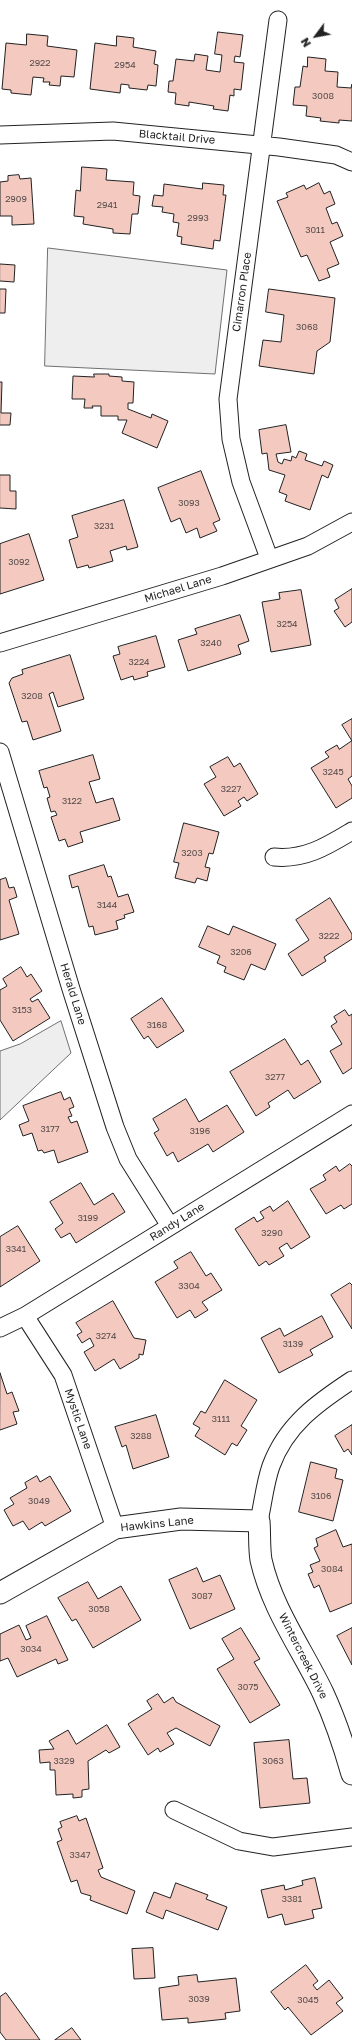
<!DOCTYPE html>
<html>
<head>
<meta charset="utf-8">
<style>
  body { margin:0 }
  #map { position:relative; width:352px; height:2040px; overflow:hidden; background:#fff; font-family:"Golos Text",sans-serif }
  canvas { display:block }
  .north { position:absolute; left:296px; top:16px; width:40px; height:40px; -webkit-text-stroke:3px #fff; paint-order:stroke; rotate:238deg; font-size:11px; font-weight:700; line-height:16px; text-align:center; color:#222 }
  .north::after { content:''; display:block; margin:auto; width:14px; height:18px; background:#222; clip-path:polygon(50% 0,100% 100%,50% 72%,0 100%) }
</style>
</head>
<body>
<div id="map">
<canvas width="352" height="2040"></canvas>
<div class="north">N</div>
</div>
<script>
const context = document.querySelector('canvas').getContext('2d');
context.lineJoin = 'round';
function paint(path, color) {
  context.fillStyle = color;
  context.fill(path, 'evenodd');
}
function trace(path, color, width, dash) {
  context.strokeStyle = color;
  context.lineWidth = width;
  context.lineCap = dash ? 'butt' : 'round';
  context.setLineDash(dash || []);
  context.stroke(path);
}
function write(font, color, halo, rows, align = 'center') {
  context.font = font + ' "Golos Text",sans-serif';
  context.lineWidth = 3;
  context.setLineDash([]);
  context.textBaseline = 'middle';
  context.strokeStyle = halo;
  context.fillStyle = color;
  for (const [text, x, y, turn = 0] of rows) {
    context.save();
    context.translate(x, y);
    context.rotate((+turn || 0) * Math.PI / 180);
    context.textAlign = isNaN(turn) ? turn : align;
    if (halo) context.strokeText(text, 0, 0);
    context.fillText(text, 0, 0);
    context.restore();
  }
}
const green = new Path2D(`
  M48 248 227 270 215 374 45 366Z
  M61 1021 71 1053 0 1120V1051L20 1044Z`);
const building = new Path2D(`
  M218 32 243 35 240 57 235 56 234 62 244 63 241 90 234 89V96L230 95 228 111 213 109 214 106 189 102V106L175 104 176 93 168 92 169 81H173L176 59 194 61 195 54 208 56 206 70 220 72 222 55 215 54Z
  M27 34 48 36 47 46 77 50 74 77 61 76 60 86 49 85 50 82H43L44 78 33 77 31 95 11 93V90L2 89 6 43 26 45Z
  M117 36 134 38 133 47 156 51 154 64 158 65 156 86 148 85 147 90 129 88V85L121 84 120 93 90 89 95 43 116 46Z
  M308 57 326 59 325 71 338 72 337 87 351 88 352 84V121L339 120V123L320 121 321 118 306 116 307 106 293 105 295 87H300L303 66 307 67Z
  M82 167 107 169 106 180 134 182 133 195 140 196 138 214H132L130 234 113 233V229L83 224 84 217 74 216 76 190 80 191Z
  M19 175 20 179 31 178 34 224 12 225V216H0V182L8 181V176Z
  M203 183 224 185 223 195H226L220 241 214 240 213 249 181 244 182 237 177 236 179 223 173 222 174 214 162 212 163 207 152 206 154 195 163 196 164 184 202 189Z
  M319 183 324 194 330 191 335 204 326 208 332 224 337 222 343 236 330 242 339 264 327 269 330 277 319 281 307 255 301 257 277 201 288 197 286 193 304 185 306 189Z
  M0 264 15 265 14 282 0 281Z
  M0 289H6L5 313H0Z
  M269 289 335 298 330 342 317 351 314 374 259 366 263 340 281 342 284 315 266 312Z
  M94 374H109V376L122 377V381L134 382 133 403H128V409L151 418 152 414 168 421 157 448 122 433 127 420H118V416H101V406H92L93 408H84L85 399H72L73 376 94 377Z
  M0 382H2L1 413H11L10 425H0Z
  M286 425 291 452 276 454 278 462 282 464 284 459 291 461 292 456 296 458 299 451 307 454 305 460 322 466 324 461 333 465 328 478 322 475 310 510 285 501 287 495 279 492 285 475 269 470 267 453 262 454 259 430Z
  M201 471 220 520 213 523 217 531 200 538 197 528 186 533 180 518 171 522 158 488Z
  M0 475H10V491H16V509L0 508Z
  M124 500 138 547 127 550 126 546 110 551 113 561 89 568 88 565 77 568 69 540 78 537 72 516Z
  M29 534 44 580 0 594V544Z
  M352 589V622L345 627 334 611 339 608 335 600Z
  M301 590 311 645 271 652 262 602 280 599 279 593Z
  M240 615 249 641 238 645 241 654 188 671 178 640 197 634 195 629Z
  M156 636 165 667 147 672 148 676 134 680 133 676 121 680 113 656 120 654 118 647Z
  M70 655 84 699 58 707 53 692 49 694 61 731 33 740 27 721 22 722 9 683 12 678 23 674 22 670Z
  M352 719V741L342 725Z
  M352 741V776L348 779 352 786V798L336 808 311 768 329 757 325 752 337 745 339 749Z
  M93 755 100 779 89 782 96 803 113 798 120 820 80 832 83 842 68 847 65 839 59 841 51 817 57 815 55 811 51 812 47 798 50 797 47 787 44 788 39 771Z
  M228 757 234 767 240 763 258 794 247 801 244 797 238 801 241 806 224 816 204 784 216 777 210 767Z
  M184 823 219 832 213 854 209 853 205 867 210 868 207 881 197 878 195 883 175 878 179 863 174 862Z
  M104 865 108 877 111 876 118 897 128 894 134 912 124 915 125 918 116 921 118 929 95 935 93 926 89 927 78 886 72 888 69 876Z
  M6 878 9 888 14 887 17 897 9 900 19 934 0 940V880Z
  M330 898 352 934V939L324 957 326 961 302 976 288 954 309 940 296 920Z
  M208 926 229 935 233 926 276 944 265 970 251 964 244 980 224 972 226 967 217 963 220 956 199 947Z
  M21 967 27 977 31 974 42 991 30 999 32 1002 38 999 50 1018 13 1041 0 1020V990L7 986 3 979Z
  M162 998 184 1031 157 1048 148 1036 144 1039 131 1019Z
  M345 1010 349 1016 352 1014V1068L343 1074 330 1051 342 1044 331 1026 337 1022 334 1017Z
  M285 1039 301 1065 308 1060 321 1082 294 1099 288 1090 268 1103 270 1107 256 1116 230 1072Z
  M61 1092 64 1100 70 1097 74 1107 69 1109 72 1116 68 1117 71 1123 77 1121 88 1152 58 1163 54 1150 44 1153 42 1150 38 1151 32 1133 23 1136 19 1125 29 1121 23 1106Z
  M186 1099 199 1122 227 1105 244 1132 213 1152 208 1144 178 1162 173 1152 167 1156 154 1133 159 1130 153 1119Z
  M350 1164 352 1166V1204L344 1209 341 1205 326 1214 310 1189 326 1180 323 1175 336 1166 339 1171Z
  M81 1183 94 1205 113 1193 125 1212 76 1243 70 1233 61 1238 55 1229 63 1223 50 1202Z
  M288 1201 310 1237 291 1249 287 1243 279 1248 284 1256 269 1265 266 1261 259 1266 235 1229 254 1217 257 1222 264 1218 260 1212 270 1206 273 1211Z
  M18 1226 40 1261 0 1287V1237Z
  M191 1252 206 1276 211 1273 222 1290 202 1302 208 1310 195 1318 190 1310 177 1318 155 1282 178 1268 174 1262Z
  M350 1283 352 1285V1329L331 1295Z
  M113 1301 134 1338 146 1340 143 1355 139 1354V1358L120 1369 114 1359 95 1371 84 1352 94 1346 90 1338 82 1343 77 1335 82 1332 76 1323Z
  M322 1316 333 1337 310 1350 313 1355 279 1373 261 1338 280 1328 284 1336Z
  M0 1373 7 1394 12 1392 19 1411 13 1412 17 1424 0 1430Z
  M225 1380 257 1400 241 1426 247 1430 237 1446 232 1443 225 1455 195 1436 200 1428 193 1424 201 1411 205 1413Z
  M156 1415 169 1457 133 1469 126 1445 122 1447 115 1427Z
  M352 1425V1455L348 1449 344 1452 335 1436Z
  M311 1462 337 1469 335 1478 343 1480 333 1521 299 1512Z
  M37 1476 40 1482 50 1476 71 1511 45 1526 42 1522 29 1530 23 1521 13 1526 4 1510 14 1504 10 1498 27 1488 25 1483Z
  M336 1530 343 1547 352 1544V1603L330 1612 319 1585 314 1588 308 1574 313 1572 310 1565 320 1561 314 1548 318 1546 316 1539Z
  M197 1568 203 1582 220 1575 235 1609 190 1629 169 1580Z
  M88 1582 98 1599 121 1586 141 1620 93 1648 76 1619 72 1621 58 1598Z
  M47 1616 68 1660 58 1664 56 1659 17 1677 8 1658 0 1661V1634L19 1625 26 1640 31 1638 26 1626Z
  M241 1628 260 1659 254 1662 280 1705 250 1723 217 1669 234 1659 222 1639Z
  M352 1628V1665L337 1636Z
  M158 1694 164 1703 173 1697 176 1702 220 1726 210 1746 176 1728 167 1733 174 1744 160 1752 158 1748 148 1755 128 1724 152 1709 147 1701Z
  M107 1725 120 1747 109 1753 106 1750 88 1761 89 1789 82 1790V1797L73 1798V1794L56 1795 55 1770H50V1762L40 1763 39 1750 54 1749 49 1741 68 1730 76 1744Z
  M289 1740 293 1779 307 1778 310 1803 260 1808 254 1743Z
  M77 1816 79 1821 86 1818 103 1868 98 1870 101 1877 135 1891 127 1914 90 1900 91 1896 81 1893 77 1880 71 1882 57 1842 62 1840 58 1829 62 1827 60 1822Z
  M315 1878 322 1908 312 1910 314 1918 285 1925 282 1914 268 1918 261 1890 284 1885 285 1890 303 1885 302 1881Z
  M176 1883 208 1895 206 1899 227 1907 218 1930 166 1910 163 1919 146 1912 154 1892 170 1898Z
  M153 1948 155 1978 134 1979 132 1949Z
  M306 1965 318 1981 313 1985 317 1990 329 1980 343 1998 336 2003 343 2011 311 2035 288 2007 285 2010 271 1992Z
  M197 1975 198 1982 236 1978 240 2011 225 2013 226 2019 188 2023V2018L162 2020 159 1988 179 1985 178 1977Z
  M6 1993 40 2040H6L0 2032V1997Z
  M72 2028 81 2040H55Z`);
const minor = new Path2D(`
  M0 135 113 131 279 147 336 155 352 162
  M269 558 241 482 231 439 228 399 278 20
  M0 643 222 576 308 546 352 522
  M0 752 71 989 115 1127 128 1159 170 1226
  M274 857C305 860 327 846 352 831
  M25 1316 63 1375 115 1528
  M0 1328 25 1316 352 1114
  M259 1521C263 1503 265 1483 271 1466 286 1425 317 1403 352 1380
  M174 1810 239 1841 273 1847 352 1837`);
const tertiary = new Path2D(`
  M0 1593 115 1528 181 1519 259 1521C260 1533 259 1548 261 1560 272 1609 302 1649 323 1693 335 1719 344 1746 352 1774`);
const numberNames = [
  ["2922",40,63],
  ["2954",125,65],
  ["3008",323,96],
  ["2909",16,199],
  ["2941",107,205],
  ["2993",198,218],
  ["3011",315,230],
  ["3068",307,327],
  ["3093",189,503],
  ["3231",104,526],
  ["3092",19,562],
  ["3254",287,624],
  ["3240",211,643],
  ["3224",139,662],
  ["3208",32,696],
  ["3245",333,772],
  ["3227",231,789],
  ["3122",72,801],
  ["3203",192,853],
  ["3144",107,905],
  ["3222",329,936],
  ["3206",241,952],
  ["3153",22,1010],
  ["3168",157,1025],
  ["3277",275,1077],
  ["3177",50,1129],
  ["3196",200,1131],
  ["3199",88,1218],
  ["3290",272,1233],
  ["3341",16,1249],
  ["3304",189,1286],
  ["3274",106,1336],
  ["3139",293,1344],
  ["3111",221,1419],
  ["3288",141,1436],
  ["3106",321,1496],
  ["3049",39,1501],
  ["3084",332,1569],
  ["3087",202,1596],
  ["3058",99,1609],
  ["3034",31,1649],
  ["3075",248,1687],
  ["3329",64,1761],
  ["3063",273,1761],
  ["3347",80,1855],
  ["3381",292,1899],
  ["3039",199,1999],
  ["3045",308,2000]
];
const streetNames = [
  ["Blacktail Drive",177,137,5],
  ["Cimarron Place",242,292,-82],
  ["Michael Lane",178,589,-17],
  ["Herald Lane",73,994,73],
  ["Randy Lane",177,1222,-32],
  ["Mystic Lane",78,1419,71],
  ["Hawkins Lane",157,1524,-6],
  ["Wintercreek Drive",303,1656,63]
];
paint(green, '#eee');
trace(green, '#6f6f6f', 1);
paint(building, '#f3c9c0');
trace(building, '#222', 1);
trace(minor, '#222', 19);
trace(tertiary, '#222', 23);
trace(minor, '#fff', 17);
trace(tertiary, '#fff', 21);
write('9px', '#564c4a', null, numberNames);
write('11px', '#222', '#fff', streetNames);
</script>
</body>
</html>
